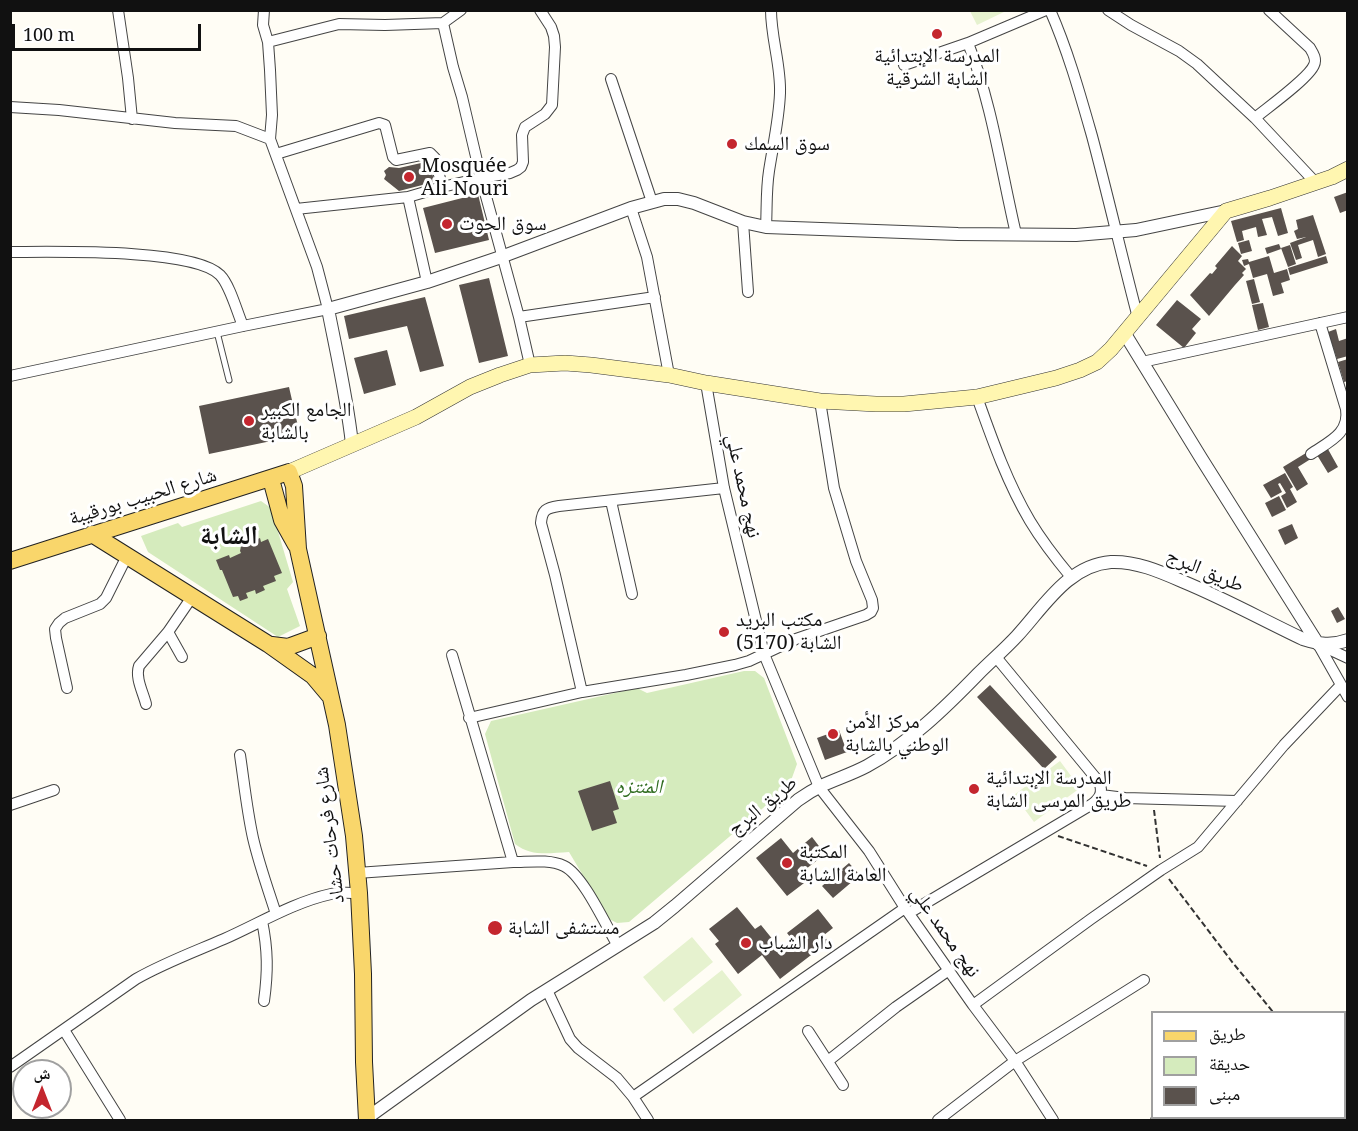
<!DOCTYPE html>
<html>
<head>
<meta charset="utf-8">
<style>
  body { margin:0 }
  #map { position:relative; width:1358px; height:1131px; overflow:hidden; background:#fffdf5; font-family:"Noto Serif","Noto Naskh Arabic",serif }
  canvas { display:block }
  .frame { position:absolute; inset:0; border:12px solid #111; pointer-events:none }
  .legend { position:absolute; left:1151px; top:1011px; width:195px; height:108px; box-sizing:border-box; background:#fff; border:2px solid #a0a0a0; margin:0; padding:8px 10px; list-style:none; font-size:18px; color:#111 }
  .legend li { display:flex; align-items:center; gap:12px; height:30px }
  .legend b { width:30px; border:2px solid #a0a0a0 }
  .north { position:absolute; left:12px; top:1059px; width:60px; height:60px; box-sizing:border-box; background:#fff; border:2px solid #a0a0a0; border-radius:50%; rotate:0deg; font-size:16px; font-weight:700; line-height:24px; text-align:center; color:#111 }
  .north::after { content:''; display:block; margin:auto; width:21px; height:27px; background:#c4262e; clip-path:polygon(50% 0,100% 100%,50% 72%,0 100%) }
  .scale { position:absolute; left:12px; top:24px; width:189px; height:27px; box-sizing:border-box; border:3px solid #111; border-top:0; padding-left:8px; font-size:18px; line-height:21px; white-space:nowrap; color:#111; -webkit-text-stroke:4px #fff; paint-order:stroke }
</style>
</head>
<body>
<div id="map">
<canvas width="1358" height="1131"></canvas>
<div class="frame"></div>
<ul class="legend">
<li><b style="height:8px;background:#f9d66b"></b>طريق</li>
<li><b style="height:16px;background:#d5ebbd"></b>حديقة</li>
<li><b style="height:16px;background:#5a524d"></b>مبنى</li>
</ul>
<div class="north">ش</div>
<div class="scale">100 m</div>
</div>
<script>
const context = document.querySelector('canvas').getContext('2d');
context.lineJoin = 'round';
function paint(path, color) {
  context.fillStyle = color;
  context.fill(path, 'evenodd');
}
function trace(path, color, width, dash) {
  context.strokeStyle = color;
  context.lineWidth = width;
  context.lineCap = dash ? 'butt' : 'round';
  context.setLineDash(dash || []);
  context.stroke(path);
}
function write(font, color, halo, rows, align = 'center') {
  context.font = font + ' "Noto Serif","Noto Naskh Arabic",serif';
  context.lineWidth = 6;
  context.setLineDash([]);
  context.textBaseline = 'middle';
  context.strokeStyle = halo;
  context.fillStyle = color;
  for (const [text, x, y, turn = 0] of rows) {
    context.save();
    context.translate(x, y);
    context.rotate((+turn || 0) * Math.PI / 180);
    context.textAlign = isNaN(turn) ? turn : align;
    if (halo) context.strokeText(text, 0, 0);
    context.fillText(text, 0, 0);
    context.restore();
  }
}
const green = new Path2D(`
  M261 501 271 508 293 582 287 589 300 626 278 637 148 552 141 536 178 523 182 527Z
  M744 671H755L764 678 797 764 789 786 629 922 617 923 609 919 569 852C549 853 532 857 515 844L485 734 491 721 637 688 647 693Z`);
const pitch = new Path2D(`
  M970 11H1006L977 25Z
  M1060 761 1080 788 1034 822 1014 795Z
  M692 937 713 962 664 1002 643 977Z
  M722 970 742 995 693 1034 673 1009Z`);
const building = new Path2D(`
  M430 161 434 182 399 191 384 179 386 175 384 171 389 167 399 168Z
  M1348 192V210L1340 213 1334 197Z
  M478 194 489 240 435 253 423 208Z
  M1281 208 1288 233 1278 236 1272 217 1262 219 1267 235 1258 237 1256 227 1242 231 1244 240 1237 242 1231 221Z
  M1313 215 1326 254 1318 257 1313 240 1298 245 1302 258 1296 260 1290 243 1306 237 1297 239 1294 231 1298 229 1296 220Z
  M1249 240 1252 251 1241 254 1238 243Z
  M1279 244 1281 249 1267 254 1265 248Z
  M1290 245 1296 264 1288 267 1281 248Z
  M1232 246 1242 256 1238 261 1246 269 1242 273 1244 275 1235 285 1225 276 1235 285 1209 316 1190 295 1210 273 1212 274 1217 268 1215 266Z
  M1269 256 1274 273 1287 269 1290 280 1281 283 1284 293 1273 296 1267 274 1253 278 1249 264 1244 266 1242 260 1248 259 1249 262Z
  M1326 256 1328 263 1290 275 1288 268Z
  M489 278 508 356 479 363 459 285Z
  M1254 279 1260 302 1252 304 1246 281Z
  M425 297 444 366 420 372 407 326 349 339 344 316Z
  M1177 300 1201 319 1192 329 1196 333 1184 348 1156 325Z
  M1263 303 1269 327 1258 330 1252 305Z
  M1336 329 1339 341 1348 338V356L1337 359 1328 332Z
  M387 350 396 385 364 394 354 358Z
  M1348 359V381L1344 382 1338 362Z
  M289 387 300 435 209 454 199 406Z
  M1324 442 1338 467 1328 473 1317 455 1298 467 1308 484 1297 491 1283 467Z
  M1285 473 1293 487 1290 489 1297 502 1287 508 1281 496 1286 493 1280 483 1278 484 1282 492 1271 498 1263 485Z
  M1279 496 1286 510 1272 517 1265 503Z
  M1292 524 1298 538 1285 545 1278 530Z
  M260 538 261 542 268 539 282 573 274 576 276 581 263 586 265 590 256 594 255 590 246 593 248 598 240 601 238 596 233 597 222 570H220L216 560 229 555 230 558 241 553 240 551 241 546Z
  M1338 607 1345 619 1337 623 1331 611Z
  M990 685 1057 757 1044 769 977 697Z
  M839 730 847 752 825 760 817 738Z
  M610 781 619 809 613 811 617 823 592 831 578 791Z
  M812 837 825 854 806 869 812 877 787 896 756 858 781 838 793 853Z
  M849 863 860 875 833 898 822 886Z
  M737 907 755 929 761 925 782 951 794 942 787 933 818 909 833 928 824 935 828 942 780 979 762 955 738 974 715 944 719 941 709 929Z`);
const path = new Path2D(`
  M1154 810 1160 858
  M1058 836 1147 866
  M1169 879 1233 963 1273 1012
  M1344 1099 1348 1103`);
const service = new Path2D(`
  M217 332 229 380`);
const minor = new Path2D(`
  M118 10 128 78 132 119
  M461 10 443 23 453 67 462 97 481 178 519 317 530 365
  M1050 10C1068 51 1080 94 1092 136 1108 196 1122 257 1138 318
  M1108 10 1131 25 1179 51 1197 64 1255 118 1315 182
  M268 42 339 24 385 25 443 23
  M968 43C992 104 1001 170 1016 234
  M904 65 968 43 1046 10
  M611 79 652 202
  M10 107 59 110 175 123 236 126 270 139
  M1255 118C1267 108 1309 78 1314 65 1317 59 1313 53 1310 48L1269 10
  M276 154 379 123 385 125 393 157 396 160 430 153 435 158 442 187
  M408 197 427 282
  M631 208 647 257 669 375
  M296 209 408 197 442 187 481 178 510 173 517 170 521 167 523 162 522 135 525 127 545 114 552 105 555 47 554 36 551 27 540 10
  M743 222 748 292
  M766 227C767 208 766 190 769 171 773 145 779 120 780 93 781 65 771 38 771 10
  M10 252C52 252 194 248 220 275 230 285 237 312 243 326
  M519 317 655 297
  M1142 362 1348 317
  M10 376 243 326 328 309 317 267 270 139 272 115 270 70 268 42 263 25 264 10
  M706 383 724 488 764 654 819 787 869 851 905 908 973 1005 1015 1061 1053 1120
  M977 397C992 439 1007 482 1030 521 1042 541 1056 559 1071 577
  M1311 454C1328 442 1350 434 1346 409L1320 323
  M611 501 632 594
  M168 632 182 657
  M1318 644 1348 697
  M1318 644 1348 658
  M452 655 513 862
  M67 688 56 638 55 629 59 623 65 618 100 604 106 598 127 556
  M582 692 555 575 541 523C542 510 546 508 559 506L724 488
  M146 704C143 692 135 678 139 666L168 632 192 597
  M469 718 582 692 686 675 735 665 749 661 796 639 866 615 871 612 873 608 872 600 856 561 834 488 820 401
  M240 755C244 782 247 811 253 838 259 864 268 889 276 914
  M1101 795 1125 798 1237 801
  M10 805 54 790
  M357 873 513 862C529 862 549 859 564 866 583 875 606 926 618 946
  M909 913 1089 806C1099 800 1104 793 1099 782L996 657
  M262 921C268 950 268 972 264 1001
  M547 990 570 1039 578 1048 617 1078 633 1097 648 1120
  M973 1005 1091 919 1161 870 1198 847 1284 745 1341 685
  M64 1030 120 1120
  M808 1031 843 1085
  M828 1061 896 1007 949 970
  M10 1067 136 979C164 963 194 952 224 939 258 924 294 902 331 894 340 892 350 893 359 893
  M633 1097 905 908
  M938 1120 1015 1061 1144 980
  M1156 1120 1161 1118`);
const tertiary = new Path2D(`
  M1125 334 1201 458 1318 644
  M352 444C347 398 337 355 328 309L427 282 501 257 631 208 664 199H678L694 203 743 222 766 227 958 234 1076 235 1136 230 1226 211
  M367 1118 531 1000 654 923 675 906 798 800C805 795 813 790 821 786 836 779 852 774 867 766 909 743 945 708 978 674 991 661 1005 649 1017 636 1043 608 1068 565 1111 562 1137 561 1161 572 1184 582 1225 599 1263 620 1303 639 1319 644 1331 646 1348 640`);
const secondary = new Path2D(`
  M289 472 416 417 470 387 500 375 530 365 565 363 591 365 669 375 706 383 820 401 876 404H904L977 397 1056 378 1080 370 1097 362 1111 349 1226 211 1270 198 1332 177 1348 169`);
const primary = new Path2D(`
  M271 479 282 520 296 545
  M92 534 268 644 313 676 329 695
  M10 561 289 472 294 486 298 549 337 725 354 836 359 893 363 974 364 1062 367 1120
  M272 645 288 647 318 636`);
const markers = [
  [937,34,6,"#c4262e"],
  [732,144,6,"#c4262e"],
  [409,177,6,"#c4262e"],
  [447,224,6,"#c4262e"],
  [249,421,6,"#c4262e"],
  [724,632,6,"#c4262e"],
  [833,734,6,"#c4262e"],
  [974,789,6,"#c4262e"],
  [787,863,6,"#c4262e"],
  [495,928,8,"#c4262e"],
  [746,943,6,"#c4262e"]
];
const poiNames = [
  ["المدرسة الإبتدائية",937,56,"center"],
  ["الشابة الشرقية",937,79,"center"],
  ["سوق السمك",744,144],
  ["Mosquée",421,166],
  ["Ali Nouri",421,189],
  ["سوق الحوت",459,224],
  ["الجامع الكبير",261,410],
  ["بالشابة",261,433],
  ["مكتب البريد",736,620],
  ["الشابة (5170)",736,643],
  ["مركز الأمن",845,722],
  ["الوطني بالشابة",845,745],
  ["المدرسة الإبتدائية",986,778],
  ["طريق المرسى الشابة",986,801],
  ["المكتبة",799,852],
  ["العامة الشابة",799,875],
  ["مستشفى الشابة",508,928],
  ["دار الشباب",758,943]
];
const streetNames = [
  ["نهج محمد علي",743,486,78],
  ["شارع الحبيب بورقيبة",143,497,-17],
  ["طريق البرج",1205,571,23],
  ["طريق البرج",763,806,-39],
  ["شارع فرحات حشاد",330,835,-97],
  ["نهج محمد علي",945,932,55]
];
const parkNames = [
  ["المنتزه",639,787]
];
const districtNames = [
  ["الشابة",229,537]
];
paint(green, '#d5ebbd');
paint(pitch, '#e6f2cf');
paint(building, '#5a524d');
trace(service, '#444', 7);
trace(minor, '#444', 12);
trace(tertiary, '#444', 14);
trace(secondary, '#333', 16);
trace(primary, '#222', 18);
trace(path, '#333', 2, [6, 3]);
trace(service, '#fff', 5);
trace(minor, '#fff', 10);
trace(tertiary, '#fff', 12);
trace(secondary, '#fff6b0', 15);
trace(primary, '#f9d66b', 16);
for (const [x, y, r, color] of markers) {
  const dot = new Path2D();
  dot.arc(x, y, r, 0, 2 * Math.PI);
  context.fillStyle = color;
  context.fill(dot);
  trace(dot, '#fff', 2);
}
write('20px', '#111', '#fff', poiNames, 'left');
write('20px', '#111', '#fff', streetNames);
write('italic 20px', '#2f6b1f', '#fff', parkNames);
write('bold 26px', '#111', '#fff', districtNames);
</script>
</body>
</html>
